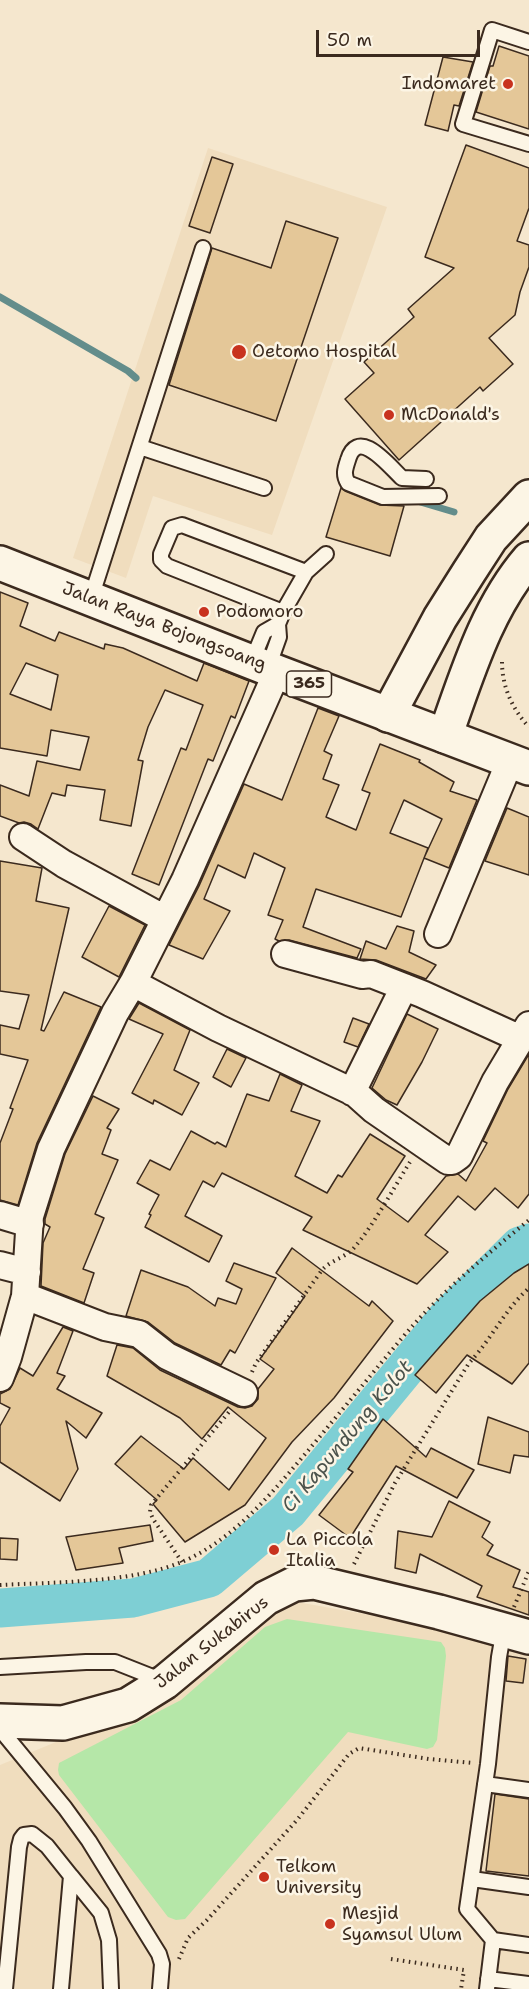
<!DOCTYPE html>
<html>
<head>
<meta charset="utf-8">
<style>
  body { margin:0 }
  #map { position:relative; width:529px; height:1989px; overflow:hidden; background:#f5e7ce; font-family:"Shantell Sans",sans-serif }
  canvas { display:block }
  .scale { position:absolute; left:316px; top:30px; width:164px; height:27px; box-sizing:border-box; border:3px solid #3b2a1e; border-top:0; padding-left:8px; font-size:18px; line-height:21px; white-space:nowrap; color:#3b2a1e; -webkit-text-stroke:4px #fcf5e5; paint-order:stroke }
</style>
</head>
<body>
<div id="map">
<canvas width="529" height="1989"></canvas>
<div class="scale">50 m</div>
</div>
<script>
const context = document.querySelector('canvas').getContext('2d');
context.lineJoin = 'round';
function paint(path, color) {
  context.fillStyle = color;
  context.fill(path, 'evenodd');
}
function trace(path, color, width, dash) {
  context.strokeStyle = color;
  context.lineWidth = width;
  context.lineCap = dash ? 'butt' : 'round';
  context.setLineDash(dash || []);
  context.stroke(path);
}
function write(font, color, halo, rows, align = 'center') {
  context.font = font + ' "Shantell Sans",sans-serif';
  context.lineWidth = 5;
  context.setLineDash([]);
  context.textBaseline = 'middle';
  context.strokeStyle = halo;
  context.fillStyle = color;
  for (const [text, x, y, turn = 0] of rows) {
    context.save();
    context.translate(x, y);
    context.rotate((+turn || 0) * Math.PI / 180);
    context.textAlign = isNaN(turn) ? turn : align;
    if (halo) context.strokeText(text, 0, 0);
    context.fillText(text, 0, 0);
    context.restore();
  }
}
const built = new Path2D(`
  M208 148 387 207 272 535 153 496 126 578 73 558Z
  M297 1602 482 1635 529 1657V1989H0V1765L112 1719 265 1612Z`);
const green = new Path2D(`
  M287 1619 441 1642 445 1648 446 1656 437 1740 433 1747 427 1749 348 1732 185 1919 176 1920 168 1917 59 1775 58 1770 59 1763 181 1700 265 1627Z`);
const stream = new Path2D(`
  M0 297 128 371 136 378
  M417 501 454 512`);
const river = new Path2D(`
  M0 1608 133 1598 209 1578 288 1511 447 1318 520 1246 529 1243`);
const building = new Path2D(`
  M499 46 529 56V129L476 112 490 66H493Z
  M443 57 473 62 459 106 454 105 448 131 425 125Z
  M466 145 529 168V208L517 241 529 245V267L520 292 515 315 489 338 513 364 483 391 480 387 399 460 345 399 374 373 364 362 414 317 408 309 454 268 425 257Z
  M212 157 233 164 210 233 189 226Z
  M286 221 338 238 276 421 169 385 212 248 271 268Z
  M341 488 345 491 380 505 404 506 390 556 326 537Z
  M0 592 28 603 20 626 55 641 59 632 104 649 105 644 123 648 197 681 204 663 249 681 235 718 231 716 213 761 208 759 159 885 132 874 181 748 186 750 203 705 165 690 148 727 138 760 143 761 131 826 100 820 105 790 67 785 65 796 52 793 38 829 31 824 24 822 19 823 0 816V785L29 796 37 761 80 770 89 737 51 730 47 756 0 748ZM26 663 58 675 51 710 10 694Z
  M318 708 339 716 324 751 332 755 323 779 339 785 326 817 356 830 370 793 362 790 380 744 420 760 419 762 454 782 450 791 477 800 449 868 424 858 442 819 404 800 390 833 428 848 401 917 316 889 303 927 361 949 357 958 289 940 279 941 275 939 283 920 268 915 285 868 254 853 245 878 218 865 204 899 230 911 203 959 169 945 199 886 244 784 282 800Z
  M507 808 529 817V875L485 861Z
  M0 861 42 868 36 901 69 908 41 1030 44 1031 64 992 101 1007 37 1143 18 1205 0 1200V1143L13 1109 10 1108 28 1060 0 1054V1025L19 1029 29 995 0 991Z
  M109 906 145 925 119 977 82 957Z
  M397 926 414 931 409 952 436 965 426 979 376 960 360 959 366 941 386 949Z
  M139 1003 190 1030 174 1070 199 1083 182 1115 154 1100 153 1104 132 1093 163 1034 129 1019Z
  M407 1014 438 1029 422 1062 397 1105 386 1100 372 1088Z
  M353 1018 369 1024 358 1047 344 1042Z
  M227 1049 246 1058 231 1087 213 1077Z
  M529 1054V1194L518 1208 495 1188 475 1210 458 1196 425 1235 448 1252 417 1284 303 1230 312 1217 222 1173 214 1187 203 1181 185 1216 222 1236 209 1262 145 1227 151 1215 149 1214 159 1195 137 1183 150 1160 170 1170 191 1131 215 1144 217 1142 226 1147 247 1094 269 1101 280 1074 302 1085 291 1111 320 1121 295 1176 327 1193 338 1175 342 1177 370 1134 405 1156 377 1199 408 1222 446 1176 458 1174 466 1181 487 1143 483 1141 508 1089Z
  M93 1096 119 1109 107 1128 111 1130 102 1154 118 1160 95 1214 104 1218 83 1269 94 1273 84 1303 41 1286 43 1243 50 1227 45 1224V1219L65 1154Z
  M292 1248 369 1306 372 1301 393 1321 334 1398 292 1442 245 1505 185 1542 153 1504 157 1500 115 1464 141 1436 184 1469 193 1458 229 1490 266 1438 228 1407 202 1439 180 1418 107 1376 117 1345 133 1348 160 1370 238 1407 245 1408 252 1406 258 1399V1389L274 1369 260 1359 305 1296 276 1273Z
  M234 1263 276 1278 235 1353 230 1350 221 1365 175 1343 148 1322 126 1316 141 1270 188 1287 215 1306 218 1298 236 1304 242 1289 226 1281Z
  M529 1264V1363L512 1384 467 1355 436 1393 415 1375 480 1301 514 1273Z
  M63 1327 73 1331 57 1373 65 1376 57 1389 102 1413 86 1438 66 1421 78 1469 60 1501 0 1462V1426L10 1408 0 1403V1394L10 1389 20 1368 33 1376Z
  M488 1417 529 1432V1457L514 1455 510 1473 478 1464Z
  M383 1419 426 1457 431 1448 474 1470 457 1498 396 1466 350 1538 319 1515 353 1472 348 1469Z
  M449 1501 490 1522 482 1537 493 1545 487 1555 520 1570 513 1587 529 1592V1615L477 1597 482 1586 420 1554 416 1573 395 1568 398 1531 432 1537Z
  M150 1525 153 1541 119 1548 123 1563 76 1570 66 1537Z
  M0 1538 18 1539 17 1560 0 1559Z
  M508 1656 526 1659 523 1683 506 1681Z
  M495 1794 529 1799V1876L486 1871Z`);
const path = new Path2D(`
  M502 662C502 686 512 709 529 727
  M252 1372 256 1363 322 1270C331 1260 344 1258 353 1249 374 1225 393 1189 410 1162
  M182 1562 153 1519 150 1512 151 1505 229 1412
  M354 1564 395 1483 469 1363C491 1340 505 1309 529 1288
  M0 1585C55 1582 134 1583 184 1561 234 1539 271 1494 306 1453 338 1415 370 1376 402 1338 440 1293 484 1257 529 1220
  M514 1607 529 1571
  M179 1959 188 1938 207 1920 297 1820 349 1754 359 1748 429 1759 473 1763
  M391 1959 464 1970 461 1989`);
const lane = new Path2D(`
  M529 42 492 30 463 124 529 144
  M140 447 264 488
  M426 479 402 478C389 466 358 426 348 460 345 469 343 475 348 483L383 497 439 496
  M91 598 203 248
  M283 612 167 566 161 560V554L172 528 182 525 306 572
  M252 661 264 632 278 624
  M268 668 279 637 278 624 283 612 306 572 326 554
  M0 1667 86 1662H115L163 1681
  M0 1729 65 1808 89 1841 159 1954 162 1964 160 1989
  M485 1784 529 1790
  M71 1876 101 1913 109 1940 111 1989
  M472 1879 529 1887
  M493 1940 529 1945
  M488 1979 529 1984
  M5 1989 19 1847 21 1839 24 1835 32 1834 47 1846 71 1876 61 1989
  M487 1989 493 1940 467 1909 488 1764 499 1657 504 1629`);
const street = new Path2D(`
  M23 837 64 864 165 919
  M438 934 510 761
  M285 954 362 975 371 974 422 994 521 1039
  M133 983 218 1028 355 1093 374 1110 448 1161H452L459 1156 495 1082 529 1025
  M352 1092 404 987
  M0 1215 30 1224
  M0 1265 27 1272
  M25 1296 105 1327 139 1334 167 1356 244 1393
  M0 1378 8 1357 25 1296 30 1216 51 1149 115 1013 133 983 185 880 277 672`);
const secondary = new Path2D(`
  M388 715 440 618 469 572 491 538 529 497
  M445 736C467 675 486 609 529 559
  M0 1721 63 1723 128 1705 165 1682 266 1598 294 1584 314 1582 439 1612 529 1637`);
const primary = new Path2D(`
  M0 563 277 672 529 768`);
const markers = [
  [508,84,6,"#c8321e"],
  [239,352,8,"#c8321e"],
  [389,415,6,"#c8321e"],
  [204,612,6,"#c8321e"],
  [274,1550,6,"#c8321e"],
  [264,1877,6,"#c8321e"],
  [330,1924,6,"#c8321e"]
];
const shields = [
  [309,684,45]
];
const shieldNames = [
  ["365",309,684]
];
const poiNames = [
  ["Indomaret",496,84,"right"],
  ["Oetomo Hospital",252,352],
  ["McDonald's",401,415],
  ["Podomoro",216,612],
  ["La Piccola",286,1540],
  ["Italia",286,1561],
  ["Telkom",276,1867],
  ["University",276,1888],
  ["Mesjid",342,1914],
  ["Syamsul Ulum",342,1935]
];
const streetNames = [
  ["Jalan Raya Bojongsoang",164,627,21],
  ["Jalan Sukabirus",212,1643,-38]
];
const waterNames = [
  ["Ci Kapundung Kolot",348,1437,-50]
];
paint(built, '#f0ddbe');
paint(green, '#b5e7a8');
trace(stream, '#638d8b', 7);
trace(river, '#7ecfd4', 39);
paint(building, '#e4c798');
trace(building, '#3b2a1e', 1.5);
trace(lane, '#3b2a1e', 18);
trace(street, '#3b2a1e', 30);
trace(secondary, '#3b2a1e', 38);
trace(primary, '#3b2a1e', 38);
trace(path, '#3b2a1e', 4, [1.5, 4.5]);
trace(lane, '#fcf5e5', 14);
trace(street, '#fcf5e5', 26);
trace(secondary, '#fcf5e5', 33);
trace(primary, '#fcf5e5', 33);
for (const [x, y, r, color] of markers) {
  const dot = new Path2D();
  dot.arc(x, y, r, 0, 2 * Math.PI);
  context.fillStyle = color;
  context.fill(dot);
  trace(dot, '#fcf5e5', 2);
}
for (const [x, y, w] of shields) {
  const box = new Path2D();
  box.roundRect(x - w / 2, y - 13, w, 26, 4.5);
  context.fillStyle = '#fcf5e5';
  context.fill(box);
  trace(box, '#3b2a1e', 1.5);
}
write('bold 16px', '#3b2a1e', null, shieldNames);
write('18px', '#3b2a1e', '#fcf5e5', poiNames, 'left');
write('18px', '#3b2a1e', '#fcf5e5', streetNames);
write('italic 20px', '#4c534c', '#fcf5e5', waterNames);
</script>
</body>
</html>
